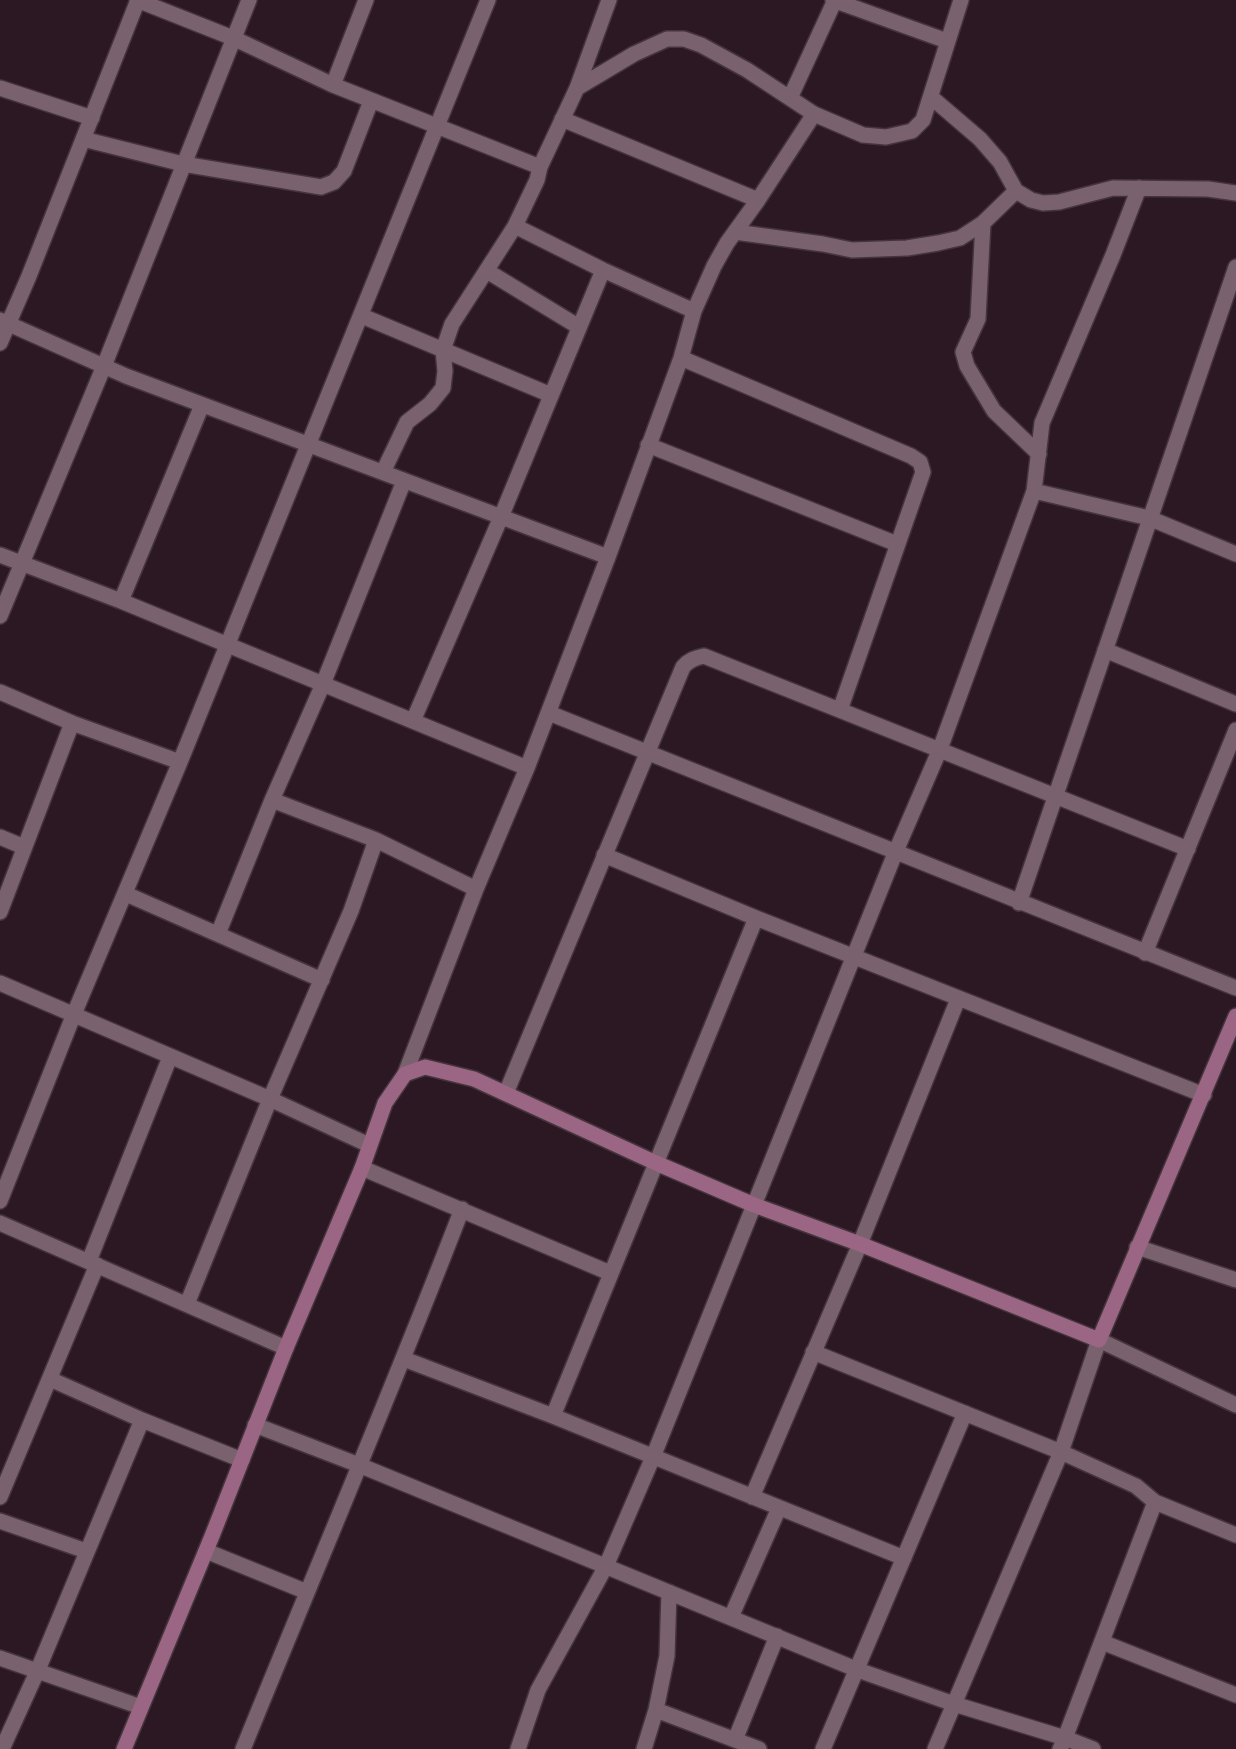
<!DOCTYPE html>
<html>
<head>
<meta charset="utf-8">
<style>
  body { margin:0 }
  canvas { display:block; background:#2c1823 }
</style>
</head>
<body>
<canvas width="1236" height="1749"></canvas>
<script>
const context = document.querySelector('canvas').getContext('2d');
context.lineJoin = 'round';
function trace(path, color, width, dash) {
  context.strokeStyle = color;
  context.lineWidth = width;
  context.lineCap = dash ? 'butt' : 'round';
  context.setLineDash(dash || []);
  context.stroke(path);
}
const street = new Path2D(`
  M137 0 233 38 333 85 540 167
  M833 0 947 41
  M333 85 366 0
  M0 88 92 118
  M577 88 634 54 667 39H684L701 45 747 70 814 114 863 135 886 137 912 131 923 120 961 0
  M931 97 980 139 1000 162 1016 191 1031 200 1043 203 1059 202 1113 188 1208 189 1236 193
  M790 98 835 0
  M562 119 758 200
  M83 139 183 164 321 187 334 182 344 171 371 101
  M983 223 978 319 963 352 967 366 994 411 1039 454
  M515 226 603 270 694 311
  M735 232 823 244 852 250 907 248 938 243 960 238 983 223 1016 191
  M487 271 579 327
  M362 316 551 395
  M0 320 126 376 608 557
  M0 343 29 276 138 0
  M681 358 911 456 920 462 923 472 840 710
  M648 445 897 544
  M383 472 407 422 430 404 443 388 445 371 443 350 452 324 515 226 537 180 540 167 577 88 609 0
  M1034 491 1149 518 1236 554
  M0 555 121 601 527 768
  M121 601 202 405
  M0 616 104 366 249 0
  M1105 650 1236 704
  M0 692 72 723 180 762
  M549 713 1236 988
  M413 721 501 517 603 270
  M272 800 376 840 476 889
  M0 837 24 847
  M604 855 756 918 1204 1095
  M126 894 322 980
  M1019 903 1236 267
  M0 912 72 723
  M218 934 272 800 323 684 404 481
  M1145 953 1236 730
  M0 983 270 1099 369 1145
  M405 1074 476 889 527 768 608 557 681 358 694 311 714 266 727 243 758 200 814 114
  M506 1093 683 667C689 660 695 658 704 656L1188 849
  M362 1168 610 1273
  M0 1201 74 1014 180 762 488 0
  M0 1223 286 1348
  M1137 1247 1236 1280
  M89 1261 170 1057
  M187 1304 270 1099 351 911 376 840
  M813 1352 1061 1452 1136 1486 1155 1502 1236 1535
  M404 1359 553 1416 904 1558
  M50 1379 142 1420 242 1460
  M553 1416 756 918
  M255 1425 359 1465 858 1670 954 1704 1065 1738 1060 1749
  M0 1497 97 1265
  M752 1497 860 1244 958 999
  M0 1521 86 1551
  M206 1551 307 1592
  M731 1617 779 1508
  M1102 1642 1236 1695
  M0 1658 141 1707
  M656 1710 759 1749
  M735 1740 777 1636
  M2 1749 37 1672 142 1420
  M243 1749C316 1569 392 1391 462 1209
  M518 1749 538 1690 606 1566 653 1457 896 851 940 749 1034 491 1042 423 1113 255 1139 188
  M644 1749 656 1710 667 1656 669 1592
  M823 1749 965 1413
  M935 1749 1061 1452 1099 1340 1236 1405
  M1093 1749 1065 1738 1155 1502`);
const secondary = new Path2D(`
  M124 1749 212 1536 286 1348 362 1168 385 1103 405 1074 425 1067 474 1079 656 1163 754 1205 860 1244 1099 1340 1236 1016`);
trace(street, '#44343d', 18);
trace(secondary, '#44343d', 18);
trace(street, '#7a616e', 15);
trace(secondary, '#9a6684', 15);
</script>
</body>
</html>
